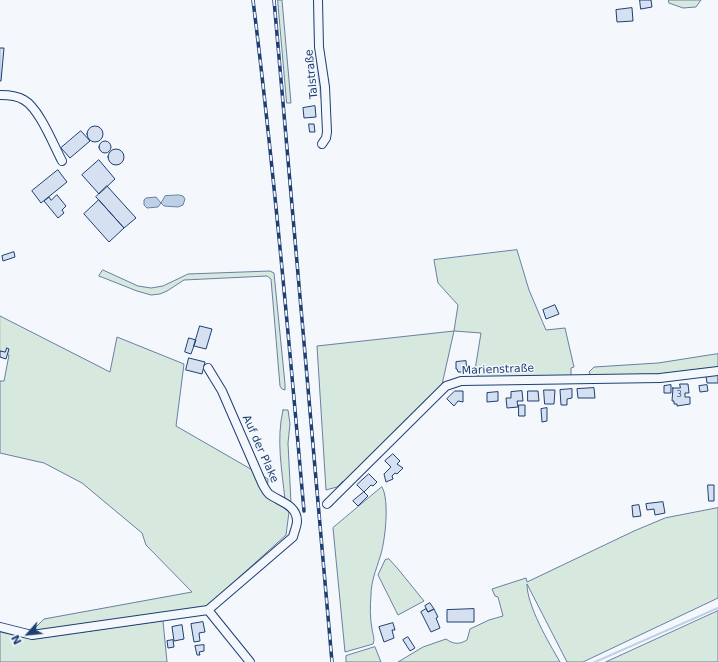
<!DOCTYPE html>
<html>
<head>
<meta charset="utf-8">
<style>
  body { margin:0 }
  #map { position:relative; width:718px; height:662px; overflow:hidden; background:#f4f7fb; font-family:"DejaVu Sans",sans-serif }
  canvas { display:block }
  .north { position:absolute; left:8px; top:614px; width:40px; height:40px; -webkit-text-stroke:3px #f4f7fb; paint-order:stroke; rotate:243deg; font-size:11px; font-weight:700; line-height:16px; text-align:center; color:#1d3f73 }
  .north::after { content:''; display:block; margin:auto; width:14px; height:18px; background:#1d3f73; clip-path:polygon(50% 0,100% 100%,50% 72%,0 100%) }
</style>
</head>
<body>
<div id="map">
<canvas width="718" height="662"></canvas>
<div class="north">N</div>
</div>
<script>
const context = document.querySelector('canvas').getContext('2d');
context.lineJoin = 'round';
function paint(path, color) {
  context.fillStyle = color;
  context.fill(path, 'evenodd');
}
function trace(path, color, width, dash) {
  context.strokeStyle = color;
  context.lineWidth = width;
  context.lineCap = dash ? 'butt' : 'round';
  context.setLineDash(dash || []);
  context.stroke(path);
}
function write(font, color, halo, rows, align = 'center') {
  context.font = font + ' "DejaVu Sans",sans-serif';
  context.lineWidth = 3;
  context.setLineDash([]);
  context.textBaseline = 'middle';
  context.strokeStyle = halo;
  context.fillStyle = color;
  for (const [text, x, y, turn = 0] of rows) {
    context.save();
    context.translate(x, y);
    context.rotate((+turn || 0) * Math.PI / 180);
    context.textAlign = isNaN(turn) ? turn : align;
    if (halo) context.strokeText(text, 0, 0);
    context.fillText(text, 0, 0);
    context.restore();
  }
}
const green = new Path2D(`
  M278 0H282L291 103H287Z
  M669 0H701L696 7 683 8 669 3Z
  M517 250 529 290 546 330 565 328 574 367 571 368V377L478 379V370H475L481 333 454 331 441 389 344 485 343 481 337 487 326 490 317 346 454 331 458 305 438 283 434 260Z
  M103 270 138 286 151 288 163 286 188 274 270 271 274 273 285 384V390L282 389 280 386 271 279 267 276 184 280 167 291 160 294 151 295 137 291 99 276Z
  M0 316 110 372 117 337 184 364 176 426 268 479 267 494 289 512 286 535 205 608 32 631 44 619 192 592 146 545 142 533 82 483 44 463 0 453V381H4L9 355 0 351Z
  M718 354V367L659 374 591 376 589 372 594 367 658 363Z
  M283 410H288L290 424 288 443 291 503 285 500C282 470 276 440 283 410Z
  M382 487C390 500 385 543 380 557 376 570 371 582 371 595 370 606 370 619 372 629 373 635 375 639 373 644L345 652 333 528Z
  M718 508V598L583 662H567L527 584C527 606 549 643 560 662H398L423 647 446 639C453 644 459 645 467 640L470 629 489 620 503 616 498 597 495 596 492 589 526 578 527 582 634 531 665 518Z
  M389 559 398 569 424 601 398 615 378 575 385 560Z
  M718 611V662H606Z
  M163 621 167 662H0V631L32 639Z
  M375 647 381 662H346V656Z`);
const water = new Path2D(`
  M179 195 183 196 185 199 183 205 178 207 164 206 161 203 158 207 147 208 144 205V200L146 198 156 197 161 203 165 196Z`);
const stream = new Path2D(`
  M314 0 315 43
  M317 61 321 98
  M595 662 718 608`);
const building = new Path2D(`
  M640 0H651L652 7 641 9Z
  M632 8 633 21 617 22 616 10Z
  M0 48H4L1 81H0Z
  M315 106 316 117 304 118 303 108Z
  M309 124H314L315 132H310Z
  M87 134a8 8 0 1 1 16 0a8 8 0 1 1-16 0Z
  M81 131 90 141 70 158 61 148Z
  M99 147a6 6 0 1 1 12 0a6 6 0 1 1-12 0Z
  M108 157a8 8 0 1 1 16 0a8 8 0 1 1-16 0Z
  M99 160 115 179 99 194 82 175Z
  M58 170 67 182 41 203 32 191Z
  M107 186 136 218 124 228 96 197Z
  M57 195 66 206 62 210 64 213 58 218 44 201 49 197 51 200Z
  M99 200 124 228 109 242 84 214Z
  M14 252 15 257 3 261 2 256Z
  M555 305 559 314 546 319 543 310Z
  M200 326 212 329 206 349 194 346Z
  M189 338 196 340 191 354 185 352Z
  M7 348 9 349 6 359 0 357V351L5 352Z
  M189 358 205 362 202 374 186 370Z
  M466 361 467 372H458L457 369H456V362Z
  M718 375V383H707L706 376Z
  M680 384H688L689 393H685V397H690V404L677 406V404H674V401H672L673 388H672H680Z
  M671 385V393H664V386Z
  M707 385 708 391 700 392 699 386Z
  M594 388 595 398H578L577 389Z
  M572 389V398L567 399V405H561L560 390Z
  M544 390H555L554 404H545Z
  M455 391H463V402L458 401 454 406 447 399Z
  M522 391 523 401H517L518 407 507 408 506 398H511V392Z
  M528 391H538L539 401H528Z
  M498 392V401L487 402V393Z
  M519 405H525V416H519Z
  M547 408V421L542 422 541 409Z
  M393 454 400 461 397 464 403 468 397 474 395 473 392 476 393 479 386 482 384 474 391 467 385 461Z
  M369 474 377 482 373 486 371 485 364 492 357 485Z
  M708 485H714V501H709Z
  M364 492 368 496 358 506 353 501Z
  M663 502 665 513 655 515 654 509 647 510 646 504Z
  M639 505 641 516 633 517 632 506Z
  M430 603 434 609 428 612 425 606Z
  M426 609 428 612 434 609 438 617 436 618 440 628 431 632 421 612Z
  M474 609V622H447V610Z
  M203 622 205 632 199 633 200 641 194 642 191 624Z
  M393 623 395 630H392L394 638 384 642 379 627Z
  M182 625 184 639 174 641 172 627Z
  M408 637 415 648 410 651 403 640Z
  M173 640 174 647 168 648 167 641Z
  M204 645V651L199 652 200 655H197L195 646Z`);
const minor = new Path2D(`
  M318 0 319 47 325 87 327 132 326 138 322 144
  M0 95C7 95 18 96 24 100 39 108 54 146 62 161
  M327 504 446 386 461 381 660 378 718 371
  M208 610 250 662
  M0 627 32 635 208 610 293 537C294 532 297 526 297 521 297 505 280 502 269 494 266 491 264 487 262 483L222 391 208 368`);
const rail = new Path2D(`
  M253 0C274 170 289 341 304 511
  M274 0 332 662`);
const numberNames = [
  ["3",679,395]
];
const streetNames = [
  ["Talstraße",312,74,-96],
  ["Marienstraße",498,370,-2],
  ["Auf der Plake",260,449,66]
];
paint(green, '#d7e8df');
trace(green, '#687fa3', 1);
paint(water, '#bed0e5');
trace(water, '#687fa3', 1);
trace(stream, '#bed0e5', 2);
paint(building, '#d5e0f0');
trace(building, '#1d3f73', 1);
trace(minor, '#1d3f73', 10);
trace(minor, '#f4f7fb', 8);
trace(rail, '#1d3f73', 3.5);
trace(rail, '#f4f7fb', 2, [6]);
write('9px', '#4b6792', null, numberNames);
write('11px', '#1d3f73', '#f4f7fb', streetNames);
</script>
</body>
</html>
